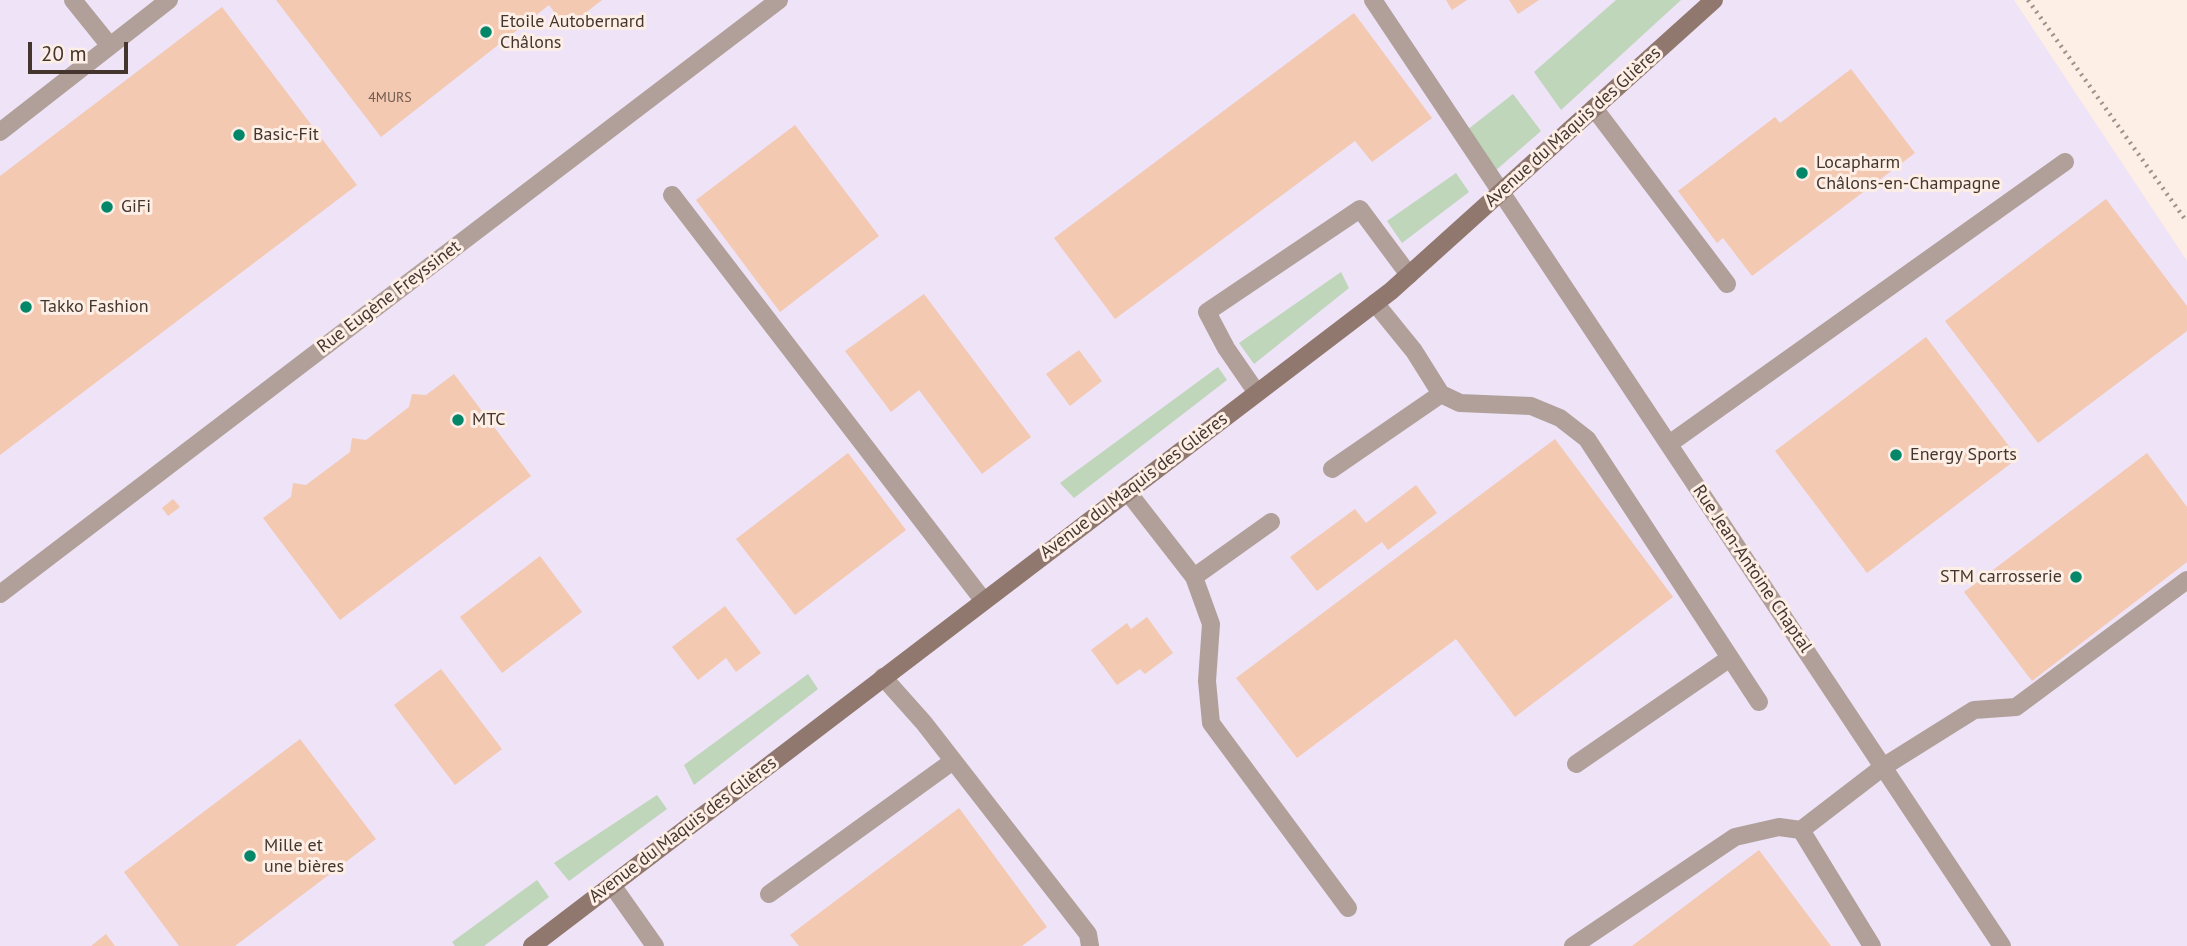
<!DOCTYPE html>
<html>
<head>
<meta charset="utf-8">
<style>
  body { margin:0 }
  #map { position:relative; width:2187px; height:946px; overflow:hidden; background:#fdeee6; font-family:"PT Sans",sans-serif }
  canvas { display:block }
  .scale { position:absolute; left:28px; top:42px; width:100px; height:32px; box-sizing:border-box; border:4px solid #44362e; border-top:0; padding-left:9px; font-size:21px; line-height:24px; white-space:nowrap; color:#44362e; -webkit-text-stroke:5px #fdeee6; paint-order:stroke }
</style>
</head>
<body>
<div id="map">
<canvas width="2187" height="946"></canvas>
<div class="scale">20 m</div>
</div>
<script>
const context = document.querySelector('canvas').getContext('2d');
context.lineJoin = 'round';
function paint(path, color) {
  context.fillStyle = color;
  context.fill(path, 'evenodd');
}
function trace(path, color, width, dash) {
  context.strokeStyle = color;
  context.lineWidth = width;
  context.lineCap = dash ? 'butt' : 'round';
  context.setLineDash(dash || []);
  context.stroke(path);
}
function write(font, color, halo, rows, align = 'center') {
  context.font = font + ' "PT Sans",sans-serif';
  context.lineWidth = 6;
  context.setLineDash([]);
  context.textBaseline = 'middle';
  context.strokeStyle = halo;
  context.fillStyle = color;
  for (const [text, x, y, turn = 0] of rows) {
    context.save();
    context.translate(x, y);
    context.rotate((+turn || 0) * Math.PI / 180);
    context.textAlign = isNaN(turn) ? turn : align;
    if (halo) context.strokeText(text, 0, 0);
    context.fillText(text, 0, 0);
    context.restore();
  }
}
const commercial = new Path2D(`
  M0 0H2014L2187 261V946H0Z`);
const green = new Path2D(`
  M1616 0H1681L1561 110 1534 72Z
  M1513 94 1541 131 1495 171 1467 130Z
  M1456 173 1469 192 1402 243 1387 221Z
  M1341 272 1349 288 1254 364 1239 343Z
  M1218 367 1227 380 1074 498 1060 483Z
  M808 674 818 689 694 785 684 765Z
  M657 795 667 809 569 881 554 863Z
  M537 880 549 897 484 946H455L452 942Z`);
const building = new Path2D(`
  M276 0H602L566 28 549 5 381 137Z
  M1446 0H1467L1452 10Z
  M1509 0H1539L1518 14Z
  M222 7 357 185 0 455V176Z
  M1354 13 1432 118 1372 162 1355 141 1115 319 1054 238Z
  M1851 69 1915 153 1752 276 1723 238 1717 243 1678 191 1775 117 1780 123Z
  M795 125 879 236 780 312 696 200Z
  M2106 199 2187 306V331L2038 443 1945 321Z
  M924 294 1031 437 982 474 919 390 891 412 845 351Z
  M1926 337 2018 458 1867 573 1775 451Z
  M1079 350 1102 381 1070 406 1046 374Z
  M454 374 531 476 340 620 263 518 291 497 293 483 306 485 350 452 352 438 366 440 409 407 412 394 426 395Z
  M1555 439 1673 597 1515 717 1456 639 1297 758 1236 678Z
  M848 453 906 530 795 615 736 539Z
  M2147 453 2187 507V562L2032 681 1964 592Z
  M1416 485 1437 513 1388 550 1382 542 1317 591 1290 557 1355 509 1366 523Z
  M173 499 180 507 168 516 162 508Z
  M540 556 582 612 502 673 460 617Z
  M725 606 761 653 736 672 726 658 698 680 672 647Z
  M1147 617 1173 653 1145 674 1140 669 1117 685 1091 650 1127 623 1131 629Z
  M441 669 502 749 455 785 394 705Z
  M300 739 376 839 235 946H179L124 872Z
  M959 808 1047 927 1022 946H799L790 935Z
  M1759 850 1831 946H1632Z
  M106 934 115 946H91Z`);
const path = new Path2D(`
  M2028 0 2187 222`);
const lane = new Path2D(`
  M73 0 110 46
  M1373 0 1501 192
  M1594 108 1727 284
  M0 132 169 0
  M672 195 983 600
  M1375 303 1414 351 1441 394 1460 403 1531 406 1560 418 1587 439 1759 702
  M1257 393 1226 348 1207 312 1360 209 1409 275
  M1669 444 2065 162
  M1332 469 1441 394
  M1127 491 1194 577 1211 624 1207 681 1211 723 1348 908
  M1194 577 1271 522
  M883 677 924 723 1088 934 1090 946
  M1576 764 1730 658
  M1801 830 1872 946
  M612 885 655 946
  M769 894 953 761
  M1573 946 1735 837 1779 827 1801 830 1883 767 1974 710 2016 707 2187 580`);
const street = new Path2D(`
  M1501 192 2002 946
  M0 594 779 0`);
const secondary = new Path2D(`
  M532 946 1391 291 1714 0`);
const markers = [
  [486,32,7,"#048669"],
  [239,135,7,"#048669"],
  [1802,173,7,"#048669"],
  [107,207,7,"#048669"],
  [26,307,7,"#048669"],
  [458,420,7,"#048669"],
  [1896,455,7,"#048669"],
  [2076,577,7,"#048669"],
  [250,856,7,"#048669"]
];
const numberNames = [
  ["4MURS",390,98]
];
const poiNames = [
  ["Etoile Autobernard",500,22],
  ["Châlons",500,43],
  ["Basic-Fit",253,135],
  ["Locapharm",1816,163],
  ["Châlons-en-Champagne",1816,184],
  ["GiFi",121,207],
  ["Takko Fashion",40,307],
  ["MTC",472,420],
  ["Energy Sports",1910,455],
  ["STM carrosserie",2062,577,"right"],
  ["Mille et",264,846],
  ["une bières",264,867]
];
const streetNames = [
  ["Avenue du Maquis des Glières",1573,127,-42],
  ["Rue Eugène Freyssinet",389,297,-37],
  ["Avenue du Maquis des Glières",1134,486,-37],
  ["Rue Jean-Antoine Chaptal",1752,569,56],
  ["Avenue du Maquis des Glières",683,830,-37]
];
paint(commercial, '#eee3f7');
paint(green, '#bfd6bb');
paint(building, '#f4c9b2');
trace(path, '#9f9088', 4.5, [2, 5]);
trace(lane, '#b0a099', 18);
trace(street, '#b0a099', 18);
trace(secondary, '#90786e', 18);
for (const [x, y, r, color] of markers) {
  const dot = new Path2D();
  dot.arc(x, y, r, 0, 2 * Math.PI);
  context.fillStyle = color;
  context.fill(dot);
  trace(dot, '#fdeee6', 2.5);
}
write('14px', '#705b4f', null, numberNames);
write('18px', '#44362e', '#fdeee6', poiNames, 'left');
write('18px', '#44362e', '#fdeee6', streetNames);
</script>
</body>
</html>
